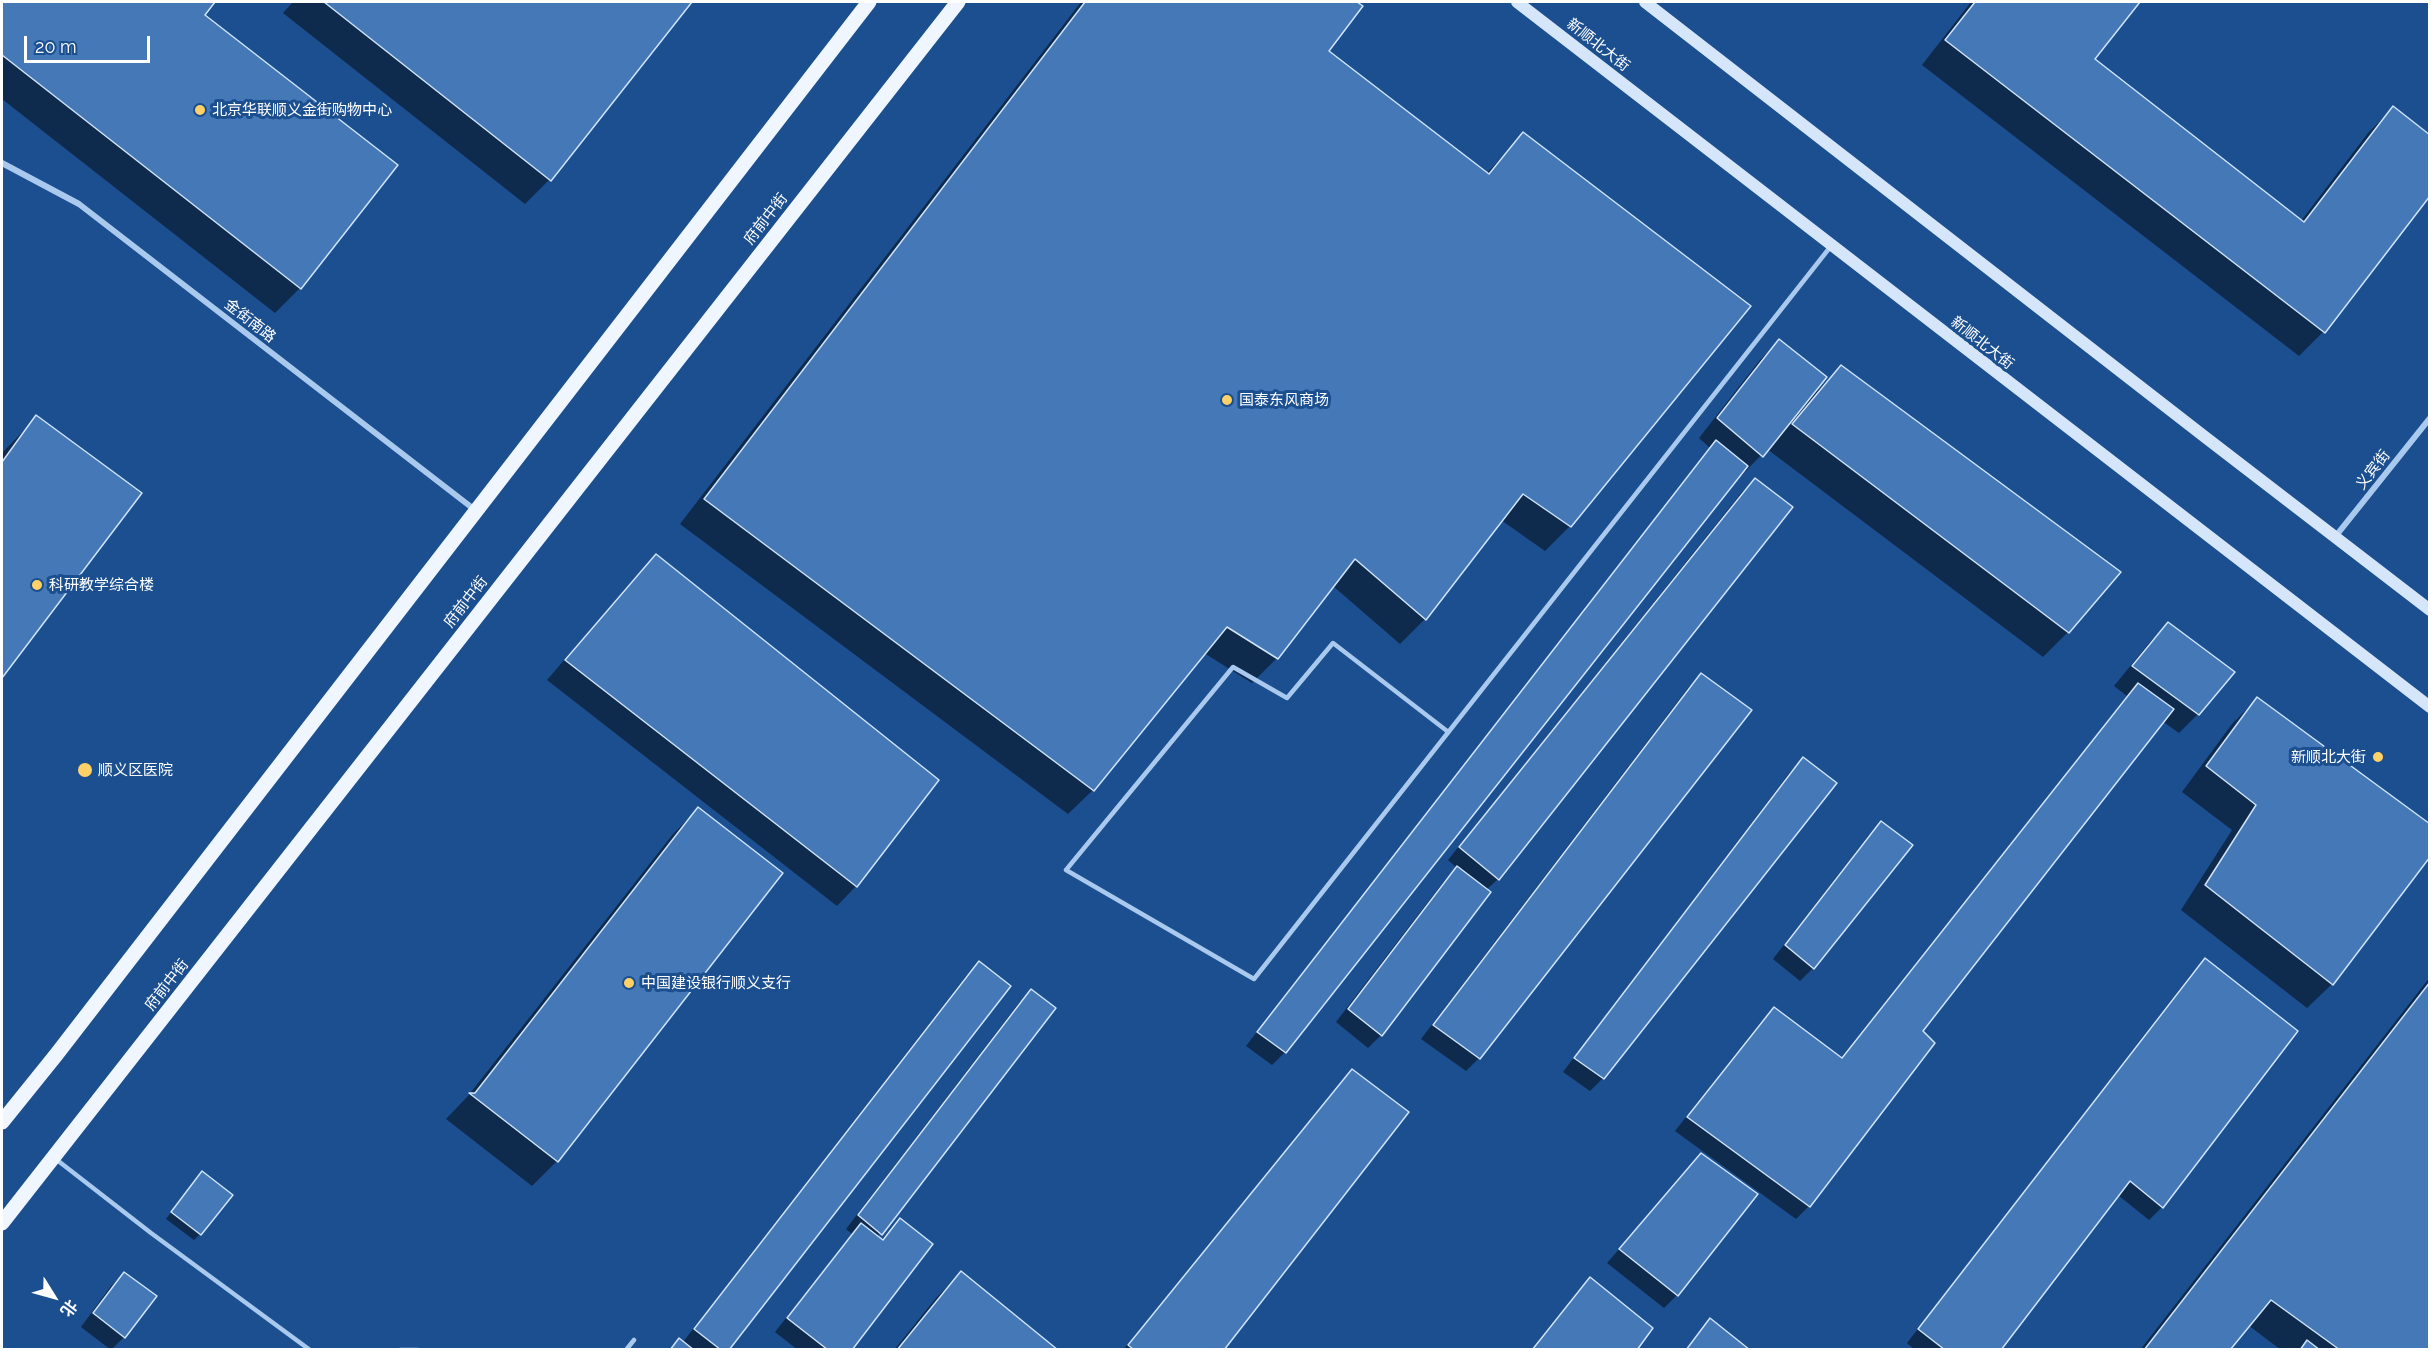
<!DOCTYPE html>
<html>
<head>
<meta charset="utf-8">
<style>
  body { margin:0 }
  #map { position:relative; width:2431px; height:1351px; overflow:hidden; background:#1b4f8f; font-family:Raleway,"Noto Sans SC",sans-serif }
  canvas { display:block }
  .frame { position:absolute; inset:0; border:3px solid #fff; pointer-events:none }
  .north { position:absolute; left:24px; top:1267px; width:60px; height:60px; -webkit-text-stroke:4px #1b4f8f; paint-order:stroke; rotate:127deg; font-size:16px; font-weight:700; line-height:24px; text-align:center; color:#fff }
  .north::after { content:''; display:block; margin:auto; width:21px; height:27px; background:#fff; clip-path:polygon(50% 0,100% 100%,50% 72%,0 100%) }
  .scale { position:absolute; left:24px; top:36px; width:126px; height:27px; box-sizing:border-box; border:3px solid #fff; border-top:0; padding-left:8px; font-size:18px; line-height:21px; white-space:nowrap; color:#fff; -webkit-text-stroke:4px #1b4f8f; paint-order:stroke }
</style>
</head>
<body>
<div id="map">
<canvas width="2431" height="1351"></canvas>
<div class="frame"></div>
<div class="north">北</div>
<div class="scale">20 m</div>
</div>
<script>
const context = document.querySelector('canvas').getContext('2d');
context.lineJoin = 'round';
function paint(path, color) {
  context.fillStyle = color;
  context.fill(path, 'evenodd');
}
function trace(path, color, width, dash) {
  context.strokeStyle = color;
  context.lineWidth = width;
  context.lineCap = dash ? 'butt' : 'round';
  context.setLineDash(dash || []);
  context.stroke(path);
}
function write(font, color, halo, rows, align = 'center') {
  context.font = font + ' Raleway,"Noto Sans SC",sans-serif';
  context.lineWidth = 6;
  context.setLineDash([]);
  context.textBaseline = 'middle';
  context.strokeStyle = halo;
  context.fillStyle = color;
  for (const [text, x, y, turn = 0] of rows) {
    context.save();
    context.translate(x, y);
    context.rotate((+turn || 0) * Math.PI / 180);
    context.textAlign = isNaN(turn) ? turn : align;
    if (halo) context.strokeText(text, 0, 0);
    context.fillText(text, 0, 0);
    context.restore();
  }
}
const shadow = new Path2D(`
  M2 2H213L203 15 300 288 275 313 2 99Z
  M293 2H690L549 180 525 204 283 13Z
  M1081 2H1354L1361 6 1327 51 1486 174 1523 134 1570 526 1545 551 1501 520 1425 619 1400 644 1333 586 1277 658 1252 683 1204 653 1093 790 1068 814 680 524Z
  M1971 2H2138L2092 60 2301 221 2368 133 2393 108 2323 332 2299 356 1922 65Z
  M1779 341 1817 391 1841 367 2068 632 2043 657 1767 449 1742 475 1740 473 1285 1052 1272 1065 1246 1046 1710 448 1699 438 1760 360Z
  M37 417 140 493 2 675V453Z
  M1755 480 1498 879 1486 890 1381 1035 1368 1048 1336 1022 1444 881 1457 868 1448 860 1742 492Z
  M656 556 856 886 837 906 547 680 637 575Z
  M2168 624 2198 714 2179 733 2162 721 1921 1031 1809 1206 1796 1219 1675 1131 1761 1022 1774 1009 1840 1059 2127 696 2114 686 2149 643Z
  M1701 675 1750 710 1479 1058 1466 1071 1421 1039 1688 688Z
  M2257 699 2332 984 2307 1008 2181 910 2232 830 2182 792 2232 724Z
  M1803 759 1603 1078 1590 1091 1563 1072 1790 772Z
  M698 809 781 873 557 1161 532 1186 446 1119 468 1096 673 834Z
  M1881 823 1911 846 1813 968 1800 981 1773 959 1868 836Z
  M2205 960 2162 1207 2149 1220 2118 1195 1999 1350H1915L1907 1343 2192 973Z
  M979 963 728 1350H669L679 1340 683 1342 966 976Z
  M2430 977V1350H2281L2248 1325 2228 1350H2140Z
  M1031 991 877 1237 881 1240 900 1220 850 1350H798L775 1332 852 1234 846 1229 1018 1004Z
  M1353 1071 1222 1350H1123L1340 1084Z
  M1701 1155 1755 1194 1677 1295 1664 1308 1607 1263Z
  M196 1180 200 1234 194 1240 166 1219Z
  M961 1273 1056 1350H894L936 1298Z
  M124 1274V1337L111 1350 81 1327 111 1286Z
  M1590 1279 1635 1350H1531L1577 1292Z
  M1710 1320 1748 1350H1685Z`);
const building = new Path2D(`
  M2 2H215L205 15 398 165 301 289 2 55Z
  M324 2H692L551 181Z
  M1085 2H1357L1363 6 1329 51 1489 174 1523 132 1751 306 1571 527 1523 494 1426 620 1355 559 1278 659 1227 627 1094 791 704 499Z
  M1975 2H2140L2095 59 2304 222 2393 106 2430 135V196L2325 333 1945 40Z
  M1779 339 1827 377 1763 457 1717 418Z
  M1841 365 2121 572 2069 633 1792 424Z
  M36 415 142 493 2 678V462Z
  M1716 440 1748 466 1286 1053 1257 1032Z
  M1755 478 1793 507 1499 880 1459 847Z
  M656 554 939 780 857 887 565 660Z
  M2168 622 2235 672 2199 715 2132 666Z
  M1701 673 1752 710 1480 1059 1433 1025Z
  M2138 683 2174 709 1923 1031 1935 1043 1810 1207 1687 1117 1774 1007 1842 1058Z
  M2257 697 2430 824V857L2333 985 2205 885 2256 805 2206 766Z
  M1803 757 1837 783 1604 1079 1574 1058Z
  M698 807 783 873 558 1162 469 1093H475Z
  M1881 821 1913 845 1814 969 1785 945Z
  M1457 866 1491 892 1382 1036 1348 1009Z
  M2205 958 2298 1031 2163 1208 2130 1181 2001 1350H1945L1918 1329Z
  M979 961 1011 986 729 1350H721L694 1329Z
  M2430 982V1350H2340L2271 1300 2230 1350H2144Z
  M1031 989 1056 1008 882 1235 858 1215Z
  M1352 1069 1409 1112 1224 1350H1134L1128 1345Z
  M1701 1153 1758 1194 1678 1296 1619 1249Z
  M202 1171 233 1195 201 1235 171 1212Z
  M900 1218 933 1244 852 1350H828L787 1318 861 1223 883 1240Z
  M961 1271 1058 1350H897Z
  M124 1272 157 1296 125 1338 93 1313Z
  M1590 1277 1653 1328 1637 1350H1532Z
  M1710 1318 1750 1350H1686Z
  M679 1338 694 1350H670Z
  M2307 1340 2320 1350H2300Z`);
const lane = new Path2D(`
  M1447 731 1333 643 1287 698 1233 667 1066 870 1254 979 1831 246
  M57 1160 151 1233 310 1350
  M400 1350H418
  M626 1350 634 1340`);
const street = new Path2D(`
  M2 163 79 204 475 510
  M2335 537 2430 418`);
const secondary = new Path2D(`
  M1517 2 2430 707
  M1645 2 2205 437 2430 610`);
const primary = new Path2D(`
  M2 1122 56 1055 869 2
  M2 1223 958 2`);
const markers = [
  [200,110,6,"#ffd166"],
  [1227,400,6,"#ffd166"],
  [37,585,6,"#ffd166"],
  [2378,757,6,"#ffd166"],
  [85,770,8,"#ffd166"],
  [629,983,6,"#ffd166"]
];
const streetNames = [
  ["新顺北大街",1598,45,38],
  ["府前中街",766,219,-52],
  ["金街南路",250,321,38],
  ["新顺北大街",1982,343,38],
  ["义宾街",2373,470,-52],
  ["府前中街",466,602,-52],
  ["府前中街",167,985,-52]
];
const poiNames = [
  ["北京华联顺义金街购物中心",212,110],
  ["国泰东风商场",1239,400],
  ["科研教学综合楼",49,585],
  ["新顺北大街",2366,757,"right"],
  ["顺义区医院",98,770],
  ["中国建设银行顺义支行",641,983]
];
paint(shadow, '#0007');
paint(building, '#4478b7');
trace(building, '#cfe3fa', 1.5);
trace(lane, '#a9c9ee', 4.5);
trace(street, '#a9c9ee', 6);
trace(secondary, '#d6e6fa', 12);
trace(primary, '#f0f6ff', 15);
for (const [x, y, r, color] of markers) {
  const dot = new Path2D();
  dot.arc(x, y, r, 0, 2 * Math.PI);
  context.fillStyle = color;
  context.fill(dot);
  trace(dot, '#1b4f8f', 2);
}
write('15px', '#fff', '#1b4f8f', streetNames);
write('15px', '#fff', '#1b4f8f', poiNames, 'left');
</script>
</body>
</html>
